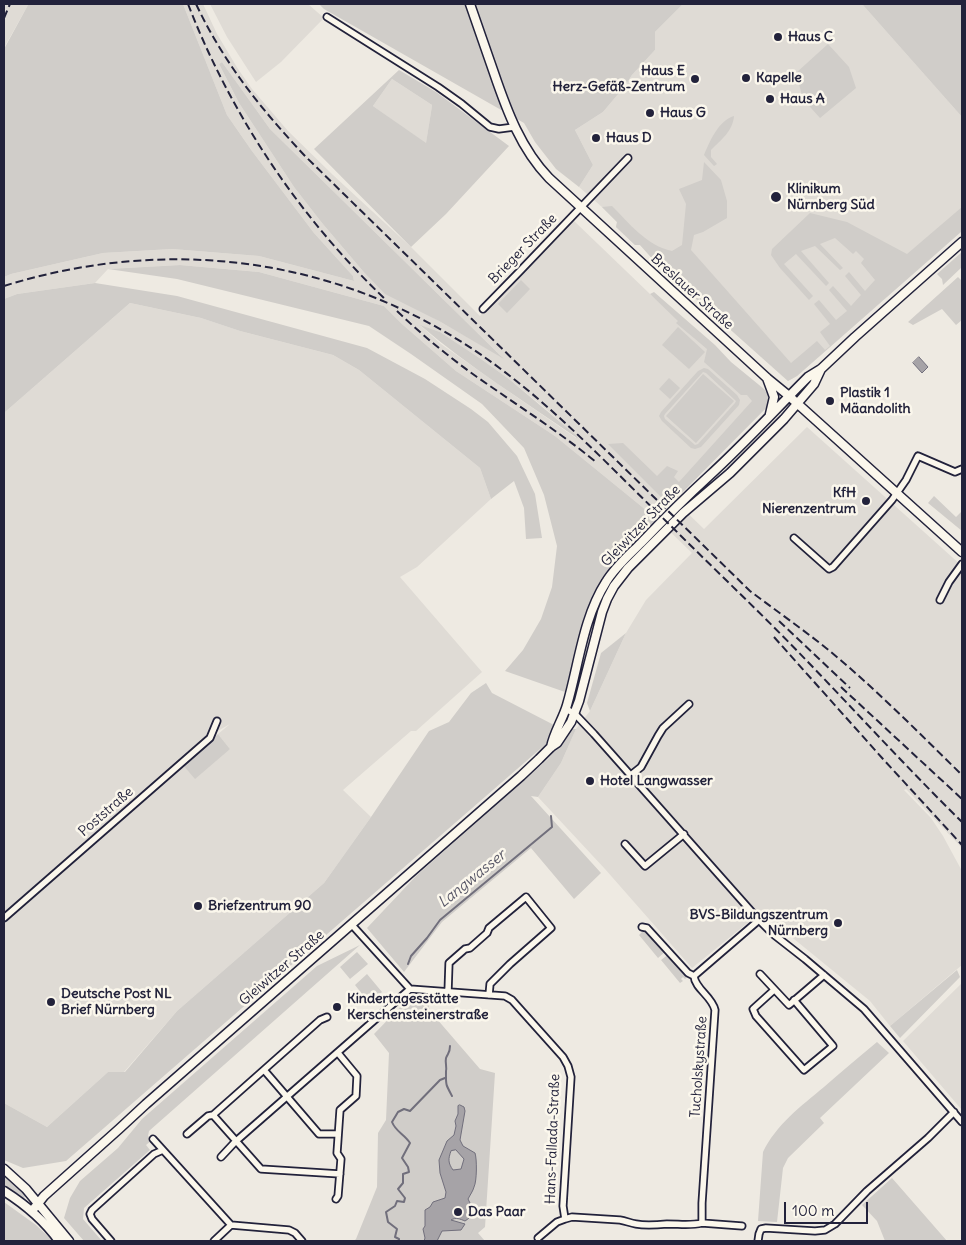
<!DOCTYPE html>
<html>
<head>
<meta charset="utf-8">
<style>
  body { margin:0 }
  #map { position:relative; width:966px; height:1245px; overflow:hidden; background:#eeeae2; font-family:Delius,sans-serif }
  canvas { display:block }
  .frame { position:absolute; inset:0; border:5px solid #22223b; pointer-events:none }
  .scale { position:absolute; left:784px; top:1202px; width:84px; height:22px; box-sizing:border-box; border:2px solid #22223b; border-top:0; padding-left:6px; font-size:15px; line-height:18px; white-space:nowrap; color:#22223b; -webkit-text-stroke:4px #fbf7ec; paint-order:stroke }
</style>
</head>
<body>
<div id="map">
<canvas width="966" height="1245"></canvas>
<div class="frame"></div>
<div class="scale">100 m</div>
</div>
<script>
const context = document.querySelector('canvas').getContext('2d');
context.lineJoin = 'round';
function paint(path, color) {
  context.fillStyle = color;
  context.fill(path, 'evenodd');
}
function trace(path, color, width, dash) {
  context.strokeStyle = color;
  context.lineWidth = width;
  context.lineCap = dash ? 'butt' : 'round';
  context.setLineDash(dash || []);
  context.stroke(path);
}
function write(font, color, halo, rows, align = 'center') {
  context.font = font + ' Delius,sans-serif';
  context.lineWidth = 5;
  context.setLineDash([]);
  context.textBaseline = 'middle';
  context.strokeStyle = halo;
  context.fillStyle = color;
  for (const [text, x, y, turn = 0] of rows) {
    context.save();
    context.translate(x, y);
    context.rotate((+turn || 0) * Math.PI / 180);
    context.textAlign = isNaN(turn) ? turn : align;
    if (halo) context.strokeText(text, 0, 0);
    context.fillText(text, 0, 0);
    context.restore();
  }
}
const built = new Path2D(`
  M4 4H27L28 5 4 48Z
  M183 4H203L217 34 238 69 252 89 288 131 333 175 411 247 480 316 573 220 650 294 769 396V405L674 500 704 529 807 427 962 566V848L906 789 904 790 931 818 943 836 962 871V965L890 1026 870 1001 761 912 692 968 605 869 538 797 561 763 576 729 590 711 626 633 646 600 692 553 657 519 555 436 456 371 402 324 384 306 259 272 180 265 108 269 95 283 17 294 4 299V277L11 274 103 253 172 249 259 256 354 281 353 276 314 233 252 151 227 115ZM222 62 270 129 502 357 439 321 362 270 322 223 294 187 239 103 219 64ZM421 326 440 332 481 359 509 379 546 409 577 437 576 438 492 380 441 344Z
  M210 4H308L324 18 281 62 256 82 227 37Z
  M683 4H862L962 117V231L797 376 788 381 658 265 640 245H635L616 227 617 222 602 207 579 187 593 165 575 130 603 112 625 86 632 75 655 50V32Z
  M392 79 432 105 431 112 426 144 373 106Z
  M130 303 201 318 240 331 333 355 359 370 480 468 491 499 417 567 400 577 482 672 416 731H411L343 790 371 817 324 883 177 1011 124 1072H108L47 1127 4 1103V923L183 765 230 749 218 734 230 724 202 740 4 913V413Z
  M962 983V1110L903 1041Z`);
const green = new Path2D(`
  M27 4H183L227 115 252 151 314 233 353 276 354 281 259 256 172 249 103 253 11 274 4 277V49L28 5Z
  M319 4H683L655 32V50L632 75 625 86 603 112 575 130 593 165 579 187 556 169 535 142 524 123 324 9Z
  M862 4H962V117Z
  M828 44 849 67 856 88 820 118 803 99 796 73Z
  M222 62 270 129 504 359 439 321 385 294 362 270 322 223 294 187 239 103 219 64Z
  M399 70 436 92 509 146 446 214 411 247 314 149ZM392 79 432 105 431 112 426 143 373 106Z
  M734 116C733 131 721 140 711 150V157L717 164 714 166 704 155C710 141 718 121 734 116Z
  M704 162 721 180 727 201V218L703 232 694 235 691 250 791 363 817 341 825 350 830 346 820 332 830 324 814 304 819 300 836 320 847 311 829 290 833 286 851 306 861 295 845 276 849 272 865 291 875 280 861 263 864 259 856 251 853 254 835 238 820 244 843 268 840 270 815 246 801 251 829 283 826 286 796 254 784 264 813 296 809 300 780 268 771 255 772 249 810 213 847 222 907 254 962 207V231L797 376 788 381 658 265 640 245H635L616 227 617 222 602 207 612 206C629 223 647 246 672 251L682 245 686 204 679 189 702 180Z
  M962 252V267L943 285 942 279 937 274Z
  M180 265 259 272 384 306 402 324 456 371 555 436 657 519 606 574 592 596 565 692 505 671 523 650 541 619 552 587 557 546 544 495 524 448 482 404 411 354 369 326 177 279 108 269Z
  M958 277 962 281V320L956 325 942 309 913 325 908 322Z
  M521 280 530 289 507 313 498 304Z
  M95 283 177 296 367 348 425 379 471 409 488 422 517 456 535 494 542 538 526 539 524 508 514 481 491 499 480 468 359 370 333 355 240 331 201 318 130 303 4 413V299L17 294Z
  M654 292 715 345 731 362 764 389 769 396V405L674 501H665L608 444 623 443 657 476 667 466 678 471 674 477 679 482 752 401 747 395H741L704 362 707 349 676 323 678 321 650 294Z
  M420 325 440 332 481 359 509 379 578 437 577 438C524 401 469 367 420 325Z
  M678 327 705 352 689 369 662 345Z
  M704 368 708 369 737 395 740 400 739 405 701 447 695 449 691 448 662 421 659 416 661 412 698 371ZM703 372 706 373 736 401 735 403 698 444 695 445 665 419 664 416 665 414Z
  M703 374 734 401 696 443 666 416Z
  M669 378 680 388 670 399 659 389Z
  M934 496 956 517 962 511V531L928 503Z
  M626 633 590 711 587 703 601 653Z
  M486 683 492 693 554 725 547 743 66 1161 23 1168 4 1160V1103L47 1127 108 1072H125L177 1011 324 883 371 817 429 731 449 722 471 693Z
  M572 729H576L561 763 538 797 531 796 601 873 574 899 531 848 442 922 404 972 367 928 417 875 548 759Z
  M218 734 230 749 195 779 183 765Z
  M646 928 666 951 658 958 639 935Z
  M360 945 149 1131 148 1136 152 1140 146 1145 150 1150 84 1208 83 1219 102 1241H84L64 1218 70 1198 80 1181 118 1148 142 1119 317 966Z
  M357 952 368 964 350 979 340 967Z
  M669 954 688 976 685 979 683 977 681 979 683 981 680 983 661 960Z
  M957 970 960 977 900 1038 890 1026Z
  M367 974 382 992 369 1003 355 985Z
  M426 996 430 1011 480 1069 495 1073 485 1227 478 1233 485 1241H354L356 1239 377 1187 378 1133 386 1120 389 1053 374 1034 410 997Z
  M877 1042 889 1053 820 1118 824 1123 788 1158 783 1168 777 1222 758 1221 763 1152C776 1125 801 1106 824 1087 841 1072 859 1057 877 1042Z
  M4 1173 26 1194 24 1198 4 1185Z
  M892 1178 947 1241H885L877 1221 862 1205Z
  M4 1202 36 1225 53 1241H4Z`);
const water = new Path2D(`
  M919 357 928 367 922 373 913 363Z
  M460 1105 464 1107 465 1111 460 1140 463 1146 475 1153C477 1159 477 1181 474 1187 473 1191 470 1195 468 1199L470 1203 469 1204C475 1212 473 1216 465 1221 460 1219 456 1217 451 1220L465 1224 461 1230 442 1231 437 1241H424L425 1238 423 1229 425 1226V1210L430 1207 433 1202 445 1198 446 1192 440 1173 439 1160 447 1141 454 1135 456 1126 455 1121 458 1114V1106ZM456 1150 464 1159 461 1169 453 1170C448 1163 448 1159 451 1151Z`);
const stream = new Path2D(`
  M408 964 411 956 427 938 440 920 552 827 551 816
  M450 1046C450 1053 448 1053 446 1058 445 1062 447 1068 446 1071 446 1085 445 1083 452 1096
  M399 1241V1239L395 1237 397 1229 388 1222 386 1212 395 1206 397 1201 404 1202 405 1198 398 1189 403 1183V1174L409 1172 408 1167 402 1158 410 1143C404 1134 396 1132 392 1122L398 1112 404 1109 410 1111 440 1080 445 1078`);
const street = new Path2D(`
  M327 17 438 87 462 104 490 127 499 129 514 127
  M483 309 520 271 628 158
  M794 538 829 569 833 567 892 500 906 480 918 456 955 472 962 469
  M940 600 949 582 962 564
  M566 709 575 714 594 734 759 920 773 934 805 959 864 1009 962 1122
  M631 775 641 767 658 736 663 728 689 704
  M625 844 645 866 684 834
  M4 918 210 738 217 721
  M352 925 410 989 505 996 512 1000 520 1009 563 1057 568 1066 571 1077 563 1206 565 1219 572 1217 620 1220C626 1221 630 1223 636 1224 646 1226 657 1225 667 1224 680 1224 690 1226 702 1223V1203L715 1010C712 996 695 989 694 976L759 920
  M642 927 647 928 688 973 694 976
  M760 974 789 1005 824 975
  M774 990 753 1009 756 1016 804 1070 833 1046 794 1000
  M448 992 449 963 465 949 470 948 487 933 489 928 526 897 551 928 510 964 490 984 489 995
  M327 1017 320 1020 213 1115 261 1169 340 1174
  M264 1070 319 1134H338
  M187 1134 208 1116 213 1115
  M153 1139 231 1225
  M221 1157 235 1142 410 989
  M336 1199 338 1196 341 1159 337 1153 340 1110 356 1096 357 1076 338 1053
  M702 1223 742 1226
  M231 1225 289 1230 295 1233 302 1241
  M538 1238 557 1222 565 1219
  M111 1241 92 1219 90 1214 92 1210 154 1154 163 1150
  M214 1241 231 1225
  M758 1241 759 1234 761 1229 766 1228 815 1231 825 1230 835 1224 867 1191 928 1138 954 1112`);
const secondary = new Path2D(`
  M470 4C478 27 486 50 494 73 507 111 521 149 549 178L742 355 767 378 789 396 962 552
  M767 378 774 397 770 414
  M551 747C554 732 563 719 567 705 579 664 583 618 606 582 615 567 629 555 641 543 663 520 685 498 709 476 743 445 775 410 808 377L821 369 855 337 962 242
  M4 1169 26 1189 69 1241
  M4 1191C26 1205 44 1220 59 1241
  M32 1211 44 1196 119 1129 146 1104 521 776 539 759 551 747 557 743 571 722 579 701 602 612 607 599 614 586 628 568 683 513 730 473 784 419 814 384 821 369`);
const rail = new Path2D(`
  M188 4C231 115 299 217 385 299
  M196 4C224 63 260 108 305 156L750 591C775 610 801 628 826 648 874 687 918 732 962 775
  M4 18 10 4
  M4 286C181 231 363 261 510 376 567 420 617 474 669 524 715 570 762 614 807 661 859 715 909 770 962 822
  M397 311C422 335 449 357 477 377 517 405 558 431 596 462
  M779 621 850 688
  M774 637 883 759 962 845
  M841 687 962 799`);
const markers = [
  [778,37,5,"#22223b"],
  [746,78,5,"#22223b"],
  [695,79,5,"#22223b"],
  [770,99,5,"#22223b"],
  [650,113,5,"#22223b"],
  [596,138,5,"#22223b"],
  [776,197,6,"#22223b"],
  [830,401,5,"#22223b"],
  [866,501,5,"#22223b"],
  [590,781,5,"#22223b"],
  [198,906,5,"#22223b"],
  [838,923,5,"#22223b"],
  [51,1002,5,"#22223b"],
  [337,1007,5,"#22223b"],
  [458,1212,5,"#22223b"]
];
const poiNames = [
  ["Haus C",788,37],
  ["Haus E",685,71,"right"],
  ["Herz-Gefäß-Zentrum",685,87,"right"],
  ["Kapelle",756,78],
  ["Haus A",780,99],
  ["Haus G",660,113],
  ["Haus D",606,138],
  ["Klinikum",787,189],
  ["Nürnberg Süd",787,205],
  ["Plastik 1",840,393],
  ["Mäandolith",840,409],
  ["KfH",856,493,"right"],
  ["Nierenzentrum",856,509,"right"],
  ["Hotel Langwasser",600,781],
  ["Briefzentrum 90",208,906],
  ["BVS-Bildungszentrum",828,915,"right"],
  ["Nürnberg",828,931,"right"],
  ["Deutsche Post NL",61,994],
  ["Brief Nürnberg",61,1010],
  ["Kindertagesstätte",347,999],
  ["Kerschensteinerstraße",347,1015],
  ["Das Paar",468,1212]
];
const streetNames = [
  ["Brieger Straße",523,249,-46],
  ["Breslauer Straße",692,292,42],
  ["Gleiwitzer Straße",641,526,-46],
  ["Poststraße",106,812,-41],
  ["Gleiwitzer Straße",282,968,-41],
  ["Tucholskystraße",699,1067,-86],
  ["Hans-Fallada-Straße",553,1139,-88]
];
const waterNames = [
  ["Langwasser",472,879,-39]
];
paint(built, '#dfdbd5');
paint(green, '#d0cdc9');
paint(water, '#a6a3a7');
trace(water, '#716f7c', 1);
trace(stream, '#716f7c', 2);
trace(street, '#22223b', 9);
trace(secondary, '#22223b', 11);
trace(street, '#fbf7ec', 5.5);
trace(secondary, '#fbf7ec', 8);
trace(rail, '#22223b', 2, [8, 4]);
for (const [x, y, r, color] of markers) {
  const dot = new Path2D();
  dot.arc(x, y, r, 0, 2 * Math.PI);
  context.fillStyle = color;
  context.fill(dot);
  trace(dot, '#fbf7ec', 2);
}
write('bold 14px', '#22223b', '#fbf7ec', poiNames, 'left');
write('14px', '#22223b', '#fbf7ec', streetNames);
write('italic 15px', '#575666', '#fbf7ec', waterNames);
</script>
</body>
</html>
